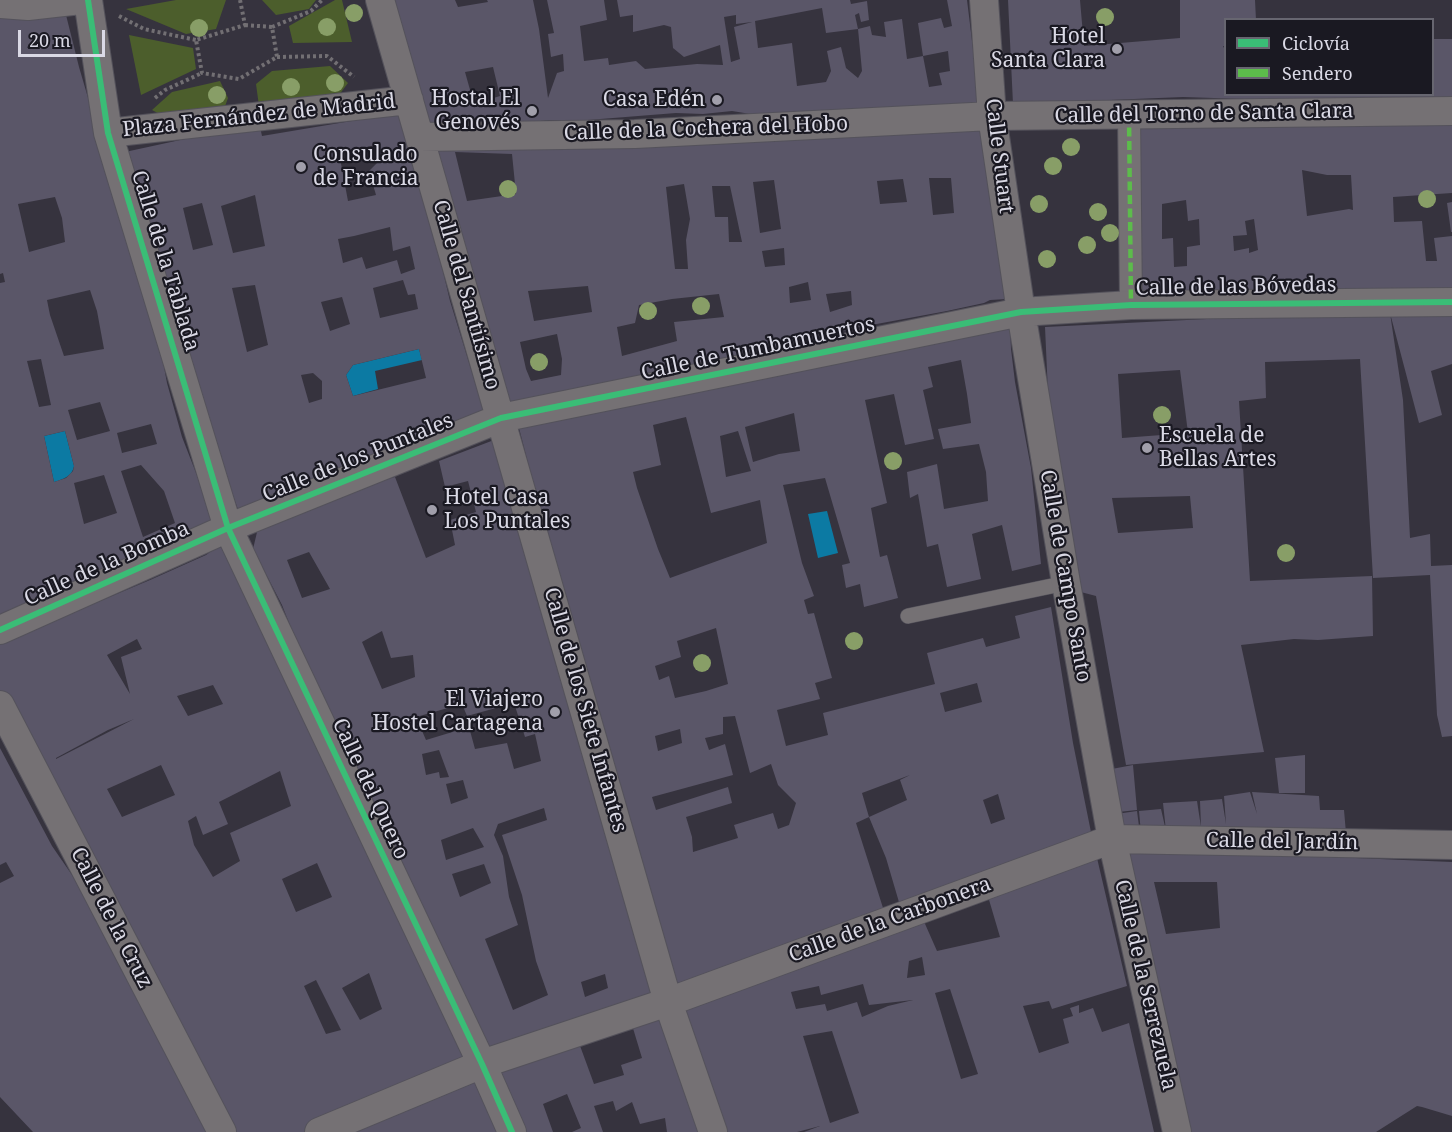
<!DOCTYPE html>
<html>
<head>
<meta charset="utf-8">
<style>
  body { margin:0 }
  #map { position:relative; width:1452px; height:1132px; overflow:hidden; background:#36333e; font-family:"Noto Serif",serif }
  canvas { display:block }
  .legend { position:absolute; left:1224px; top:18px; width:210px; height:78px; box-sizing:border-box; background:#1a1922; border:2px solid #676670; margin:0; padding:8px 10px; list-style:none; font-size:18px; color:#dad9e5 }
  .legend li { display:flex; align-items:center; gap:12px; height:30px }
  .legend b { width:30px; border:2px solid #676670 }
  .scale { position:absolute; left:18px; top:30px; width:87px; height:27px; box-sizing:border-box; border:3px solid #dad9e5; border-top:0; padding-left:8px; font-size:18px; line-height:21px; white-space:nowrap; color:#dad9e5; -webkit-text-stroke:4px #1a1922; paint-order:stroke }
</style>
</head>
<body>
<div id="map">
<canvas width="1452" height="1132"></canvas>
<ul class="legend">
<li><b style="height:8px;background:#3abd76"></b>Ciclovía</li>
<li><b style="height:8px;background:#5cbc4b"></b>Sendero</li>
</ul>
<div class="scale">20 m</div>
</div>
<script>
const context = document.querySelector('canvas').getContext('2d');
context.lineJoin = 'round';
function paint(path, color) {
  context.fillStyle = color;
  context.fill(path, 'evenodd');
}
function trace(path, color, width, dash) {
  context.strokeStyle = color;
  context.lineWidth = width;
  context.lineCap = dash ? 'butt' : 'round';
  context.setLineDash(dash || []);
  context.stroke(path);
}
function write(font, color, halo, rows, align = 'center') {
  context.font = font + ' "Noto Serif",serif';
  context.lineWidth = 4.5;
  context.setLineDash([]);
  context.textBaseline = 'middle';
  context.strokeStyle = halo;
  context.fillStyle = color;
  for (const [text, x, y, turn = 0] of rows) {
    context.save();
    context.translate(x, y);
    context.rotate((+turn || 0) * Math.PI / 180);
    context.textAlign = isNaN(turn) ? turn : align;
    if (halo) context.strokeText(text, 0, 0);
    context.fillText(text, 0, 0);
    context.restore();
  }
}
const green = new Path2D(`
  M176 0H226L216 29 186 34 126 9Z
  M262 0H316L309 9 276 15Z
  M335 0H342L352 42 293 43 289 26Z
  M129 35 193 48 196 69 141 95Z
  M330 66 348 83 336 99 259 106 256 84 272 71Z
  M220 81 228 98 223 112 171 120 152 110 172 92Z`);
const water = new Path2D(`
  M419 349 422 360 375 371 378 389 353 396 346 375 353 365Z
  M65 431 74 466C72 477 63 479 54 482L44 436Z
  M827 511 838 553 818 558 808 514Z`);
const building = new Path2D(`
  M392 0H455L458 7 488 2 487 0H533L539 29 548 98 557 73 564 71 563 54 551 57 548 34 554 33 547 0H604L607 20 580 26 584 61 608 58 609 65 636 61 645 69 697 64 723 65 720 45 684 57 673 48 671 27 664 25 633 32V15L620 17 617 0H850L851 4 867 1 869 20 861 22 859 13 855 15 858 29 826 33 822 8 755 21 758 48 792 43 797 86 826 82 831 71 827 51 841 47 846 68 858 78 862 71 858 29 870 26 872 35 886 37 884 22 902 19 907 59 923 56 929 87 942 85 939 73 950 71 948 51 923 56 918 23 941 18 944 28 952 26 947 0H967L980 106 863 108 829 110 769 117 732 111 703 114 676 113 588 120H549L459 131 423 133ZM736 15V24L752 22 734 27 740 59 731 62 724 17ZM493 67 500 96 474 104 465 72Z
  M1008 0H1080L1084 46 1180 38V0H1255L1256 20H1226V46H1223L1226 52V94H1432V39H1452V100H1274L1183 97 1013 104Z
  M0 6 66 15 79 67 159 340 167 383 182 437 216 524 0 621V283L5 282 3 273 0 274ZM55 197 62 218 65 242 29 252 18 204ZM90 290 97 311 104 349 64 356 50 315 47 300ZM41 359 51 405 39 407 27 361ZM100 402 110 431 77 440 68 410ZM151 424 157 444 122 453 117 433ZM65 431 74 466 73 471 66 478 54 482 44 436ZM141 465 164 491 175 523 143 537 121 471ZM104 475 117 513 84 524 74 483Z
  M405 112 450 301 486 418 240 515 226 476 221 455 212 437 125 152 194 137 260 127 262 136ZM376 145 381 159 369 171 376 195 348 201 339 153ZM255 195 265 246 233 253 221 206ZM202 203 213 245 193 250 183 208ZM390 227 393 251 410 246 415 269 401 274 397 260 366 269 362 257 343 263 338 239 354 236ZM403 280 408 295 415 294 418 309 380 318 373 288ZM255 285 268 345 247 352 232 288ZM342 297 350 324 330 331 321 302ZM419 349 426 378 353 396 346 375 353 365ZM313 373 322 381V399L309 403 301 375Z
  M1138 120H1452V193L1393 197 1394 222 1422 221 1426 261H1437L1434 238 1452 236V288L1138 293ZM1302 170 1327 175H1351L1353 210 1349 209 1307 216ZM1186 200 1188 221 1199 219 1200 245 1187 247V266L1174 267 1173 238 1162 239V204ZM1254 219 1258 250 1249 253V248L1234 251 1233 236 1247 235 1245 221Z
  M983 125 1007 299 990 300 984 303 947 311 855 328 797 343 767 352 503 413 429 142ZM455 152 512 154 516 194 467 201ZM929 178H951L954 213 933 215ZM903 179 907 202 880 204 877 181ZM774 180 781 229 760 233 753 182ZM684 184 690 219 686 240 688 269H675L666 187ZM712 186H730L742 242H729L728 217H715ZM784 248 785 265 765 267 762 251ZM808 282 811 300 790 303 789 287ZM588 286 592 312 534 321 528 291ZM851 291 852 305 830 312 826 294ZM719 294 724 317 674 322 677 341 622 356 617 327 635 323 639 305 672 299ZM557 334 562 359 561 375 531 381 526 369 520 342Z
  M1452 202V232H1451L1447 203Z
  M1452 309V364L1431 371 1442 415 1419 423 1390 313 1403 400 1410 538 1430 534 1431 566 1452 565V736L1442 737 1437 715 1430 575 1373 578 1360 359 1265 362 1266 398 1239 401 1250 581 1372 576 1373 636 1318 640 1294 639 1241 645 1264 752 1126 765 1096 596 1077 591 1051 459 1045 327 1389 310ZM1180 370 1188 433 1122 438 1118 374ZM1190 496 1193 528 1118 533 1112 498Z
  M1010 328 1011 349 1015 382 1031 468 1041 564 1012 571 1002 525 972 534 981 579 947 587 938 544 927 547 918 494 910 498 907 472 937 464 944 509 988 501 986 472 979 444 943 449 938 429 971 423 967 394 961 360 928 367 933 387 923 390 934 439 905 445 894 394 865 400 887 503 871 508 880 557 887 555 898 598 864 607 860 584 846 588 842 565 850 563 825 478 783 485 802 563 814 596 804 600 808 614 814 613 832 678 815 683 820 699 777 710 786 746 828 735 823 713 935 684 927 653 983 638 986 647 1020 638 1015 616 1051 607 1073 743 1093 842 901 909 886 858 869 817 907 800 900 780 910 775 862 793 869 817 856 823 884 911 679 987 670 968 551 553 519 428ZM794 413 800 451 779 454 753 462 745 427ZM686 417 711 513 760 500 767 543 670 578 658 549 637 488 633 472 661 465 653 425ZM738 431 751 471 726 477 720 436ZM716 628 728 684 706 691 675 698 669 676 659 680 655 666 681 657 677 641ZM977 683 982 702 945 712 940 693ZM735 716 750 773 771 764 778 785 796 803 789 825 778 829 773 813 734 825 738 838 693 852 692 837 686 817 732 803 728 787 656 810 652 797 733 775 725 744 709 750 705 738 723 734V717ZM680 729 682 743 658 751 655 736ZM998 794 1005 819 991 824 983 800Z
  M494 440 517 529 655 998 488 1059 306 666 282 605 253 549 258 528 367 485 395 477 426 558 455 545 450 520 476 512 468 481 445 487 439 461ZM309 552 330 589 302 598 287 560ZM382 631 391 658 413 655 415 677 382 689 362 642ZM514 703 525 737 535 734 541 761 514 769 507 743 475 749 469 727 426 740 416 717 462 704 467 716ZM439 750 449 777 440 778 439 772 426 775 422 754ZM463 780 468 798 451 804 446 784ZM544 808 547 820 502 835 522 895 536 961 548 995 513 1010 485 939 518 925 509 897 503 856 494 835 498 824ZM473 828 484 847 446 860 441 840ZM484 864 491 883 460 897 452 874ZM605 974 608 988 585 997 581 982Z
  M217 547 231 549 470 1063 306 1132H231L0 697V643L150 580 206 555ZM137 639 142 649 121 657 130 694 107 655ZM213 685 223 704 188 716 177 696ZM134 719 56 759V758L108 730ZM161 765 175 795 122 817 107 789ZM280 771 291 806 230 833 240 861 213 877 194 845 188 821 196 816 203 835 228 824 219 802ZM317 863 332 897 296 912 282 879ZM369 973 382 1009 360 1020 342 988ZM316 980 341 1030 326 1034 304 986Z
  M0 748 52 846 72 875 104 931 208 1132H33L0 1097V883L14 876 6 862 0 865Z
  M1305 755V793H1279L1275 758Z
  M1133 765 1137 810 1109 813 1101 771Z
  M1250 792 1257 814 1252 792 1319 796 1320 810H1344L1346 833H1141L1139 811 1161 809 1166 831 1163 803 1197 801 1201 827 1200 801 1222 799 1226 824 1224 796Z
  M1137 811 1140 834 1113 837 1109 815Z
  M1116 848 1452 862V1116L1422 1107 1417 1106 1376 1132H1191L1159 1029ZM1154 882H1217L1220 928 1166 934Z
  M1097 858 1127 986 1052 1009 1049 1001 1023 1006 1039 1053 1069 1043 1063 1019 1073 1016 1070 1008 1079 1005V1013L1093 1008 1102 1032 1129 1023 1154 1132H804L820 1126 797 1132H719L681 1005 922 917 937 951 1000 937 987 893ZM922 957 925 975 907 978 909 961ZM863 984 869 1005 913 1000 888 1006 862 1017 857 1002 827 1011 825 1004 796 1009 791 992 819 986 821 995ZM950 989 978 1074 961 1079 935 993ZM832 1031 859 1113 830 1123 803 1036Z
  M660 1016 669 1050 699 1122 702 1132H667L665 1118 640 1124 632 1102 616 1111 613 1101 594 1106 603 1132H572L581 1128 567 1094 543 1104 553 1132H520L495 1072 579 1043 594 1084 624 1075 621 1065 642 1058 632 1025Z
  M477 1080 502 1132H352Z`);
const path = new Path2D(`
  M240 0 245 25
  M119 16 144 29 196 40
  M245 25 272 27 277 57 239 79 202 73 196 40Z
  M272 27 311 11 322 0
  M277 57 327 56 354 77
  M155 98 165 90 202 73`);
const service = new Path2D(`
  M908 616 1066 583`);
const pedestrian = new Path2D(`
  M1129 114 1131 305`);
const minor = new Path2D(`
  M88 0 108 133 228 528 482 1064 512 1132
  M380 0 668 1002 713 1132
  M984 0 992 116 1021 312 1066 583 1112 839 1177 1132
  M0 4 28 6 81 0
  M108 133 409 100
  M420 137 635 134 992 116 1452 111
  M0 630 228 528 501 418 1021 312 1131 305 1452 302
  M0 705 222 1132
  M319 1132 482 1064 668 1002 1112 839 1452 845`);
const quiet = new Path2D(`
  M1129 114 1131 305`);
const cycleway = new Path2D(`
  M88 0 108 133 228 528 482 1064 512 1132
  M0 630 228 528 501 418 1021 312 1131 305 1452 302`);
const trees = [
  [354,13],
  [1105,17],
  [327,27],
  [199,28],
  [335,83],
  [291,87],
  [217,95],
  [1071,147],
  [1053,166],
  [508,189],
  [1427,199],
  [1039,204],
  [1098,212],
  [1110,233],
  [1087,245],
  [1047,259],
  [701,306],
  [648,311],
  [539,362],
  [1162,415],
  [893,461],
  [1286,553],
  [854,641],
  [702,663]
];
const markers = [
  [1117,49,6,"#a19fab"],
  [717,100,6,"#a19fab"],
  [532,111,6,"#a19fab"],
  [301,167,6,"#a19fab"],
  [1147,448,6,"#a19fab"],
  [432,510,6,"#a19fab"],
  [555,712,6,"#a19fab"]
];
const poiNames = [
  ["Hotel",1105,37],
  ["Santa Clara",1105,61],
  ["Hostal El",520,99],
  ["Genovés",520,123],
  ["Casa Edén",705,100],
  ["Consulado",313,155,"left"],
  ["de Francia",313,179,"left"],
  ["Escuela de",1159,436,"left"],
  ["Bellas Artes",1159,460,"left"],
  ["Hotel Casa",444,498,"left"],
  ["Los Puntales",444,522,"left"],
  ["El Viajero",543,700],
  ["Hostel Cartagena",543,724]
];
const streetNames = [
  ["Calle del Torno de Santa Clara",1204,114,-1],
  ["Plaza Fernández de Madrid",259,116,-6],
  ["Calle de la Cochera del Hobo",706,129,-2],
  ["Calle Stuart",999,156,83],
  ["Calle de la Tablada",165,261,73],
  ["Calle de las Bóvedas",1236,287,-1],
  ["Calle del Santiísimo",466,295,74],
  ["Calle de Tumbamuertos",758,349,-12],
  ["Calle de los Puntales",358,458,-22],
  ["Calle de la Bomba",107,564,-24],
  ["Calle de Campo Santo",1065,576,80],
  ["Calle de los Siete Infantes",585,710,74],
  ["Calle del Quero",370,789,65],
  ["Calle del Jardín",1282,842,1],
  ["Calle de la Cruz",111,918,63],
  ["Calle de la Carbonera",890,920,-20],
  ["Calle de la Serrezuela",1145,985,77]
];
paint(green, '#4c5e2c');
paint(water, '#0c7aa3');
paint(building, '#5a5668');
trace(service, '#54525b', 16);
trace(pedestrian, '#54525b', 24);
trace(minor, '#54525b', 30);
trace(path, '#726f73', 4, [3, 3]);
trace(service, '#757174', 15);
trace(pedestrian, '#757174', 22);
trace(minor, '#757174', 28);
trace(quiet, '#5cbc4b', 4.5, [9, 4.5]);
trace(cycleway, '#3abd76', 6);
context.fillStyle = '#889e67';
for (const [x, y] of trees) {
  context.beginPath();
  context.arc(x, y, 9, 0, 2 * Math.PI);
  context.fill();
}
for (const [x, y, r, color] of markers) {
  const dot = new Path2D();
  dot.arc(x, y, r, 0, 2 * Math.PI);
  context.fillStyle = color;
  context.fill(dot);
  trace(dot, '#1a1922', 2);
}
write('21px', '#dad9e5', '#1a1922', poiNames, 'right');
write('21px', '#dad9e5', '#1a1922', streetNames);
</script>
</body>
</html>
